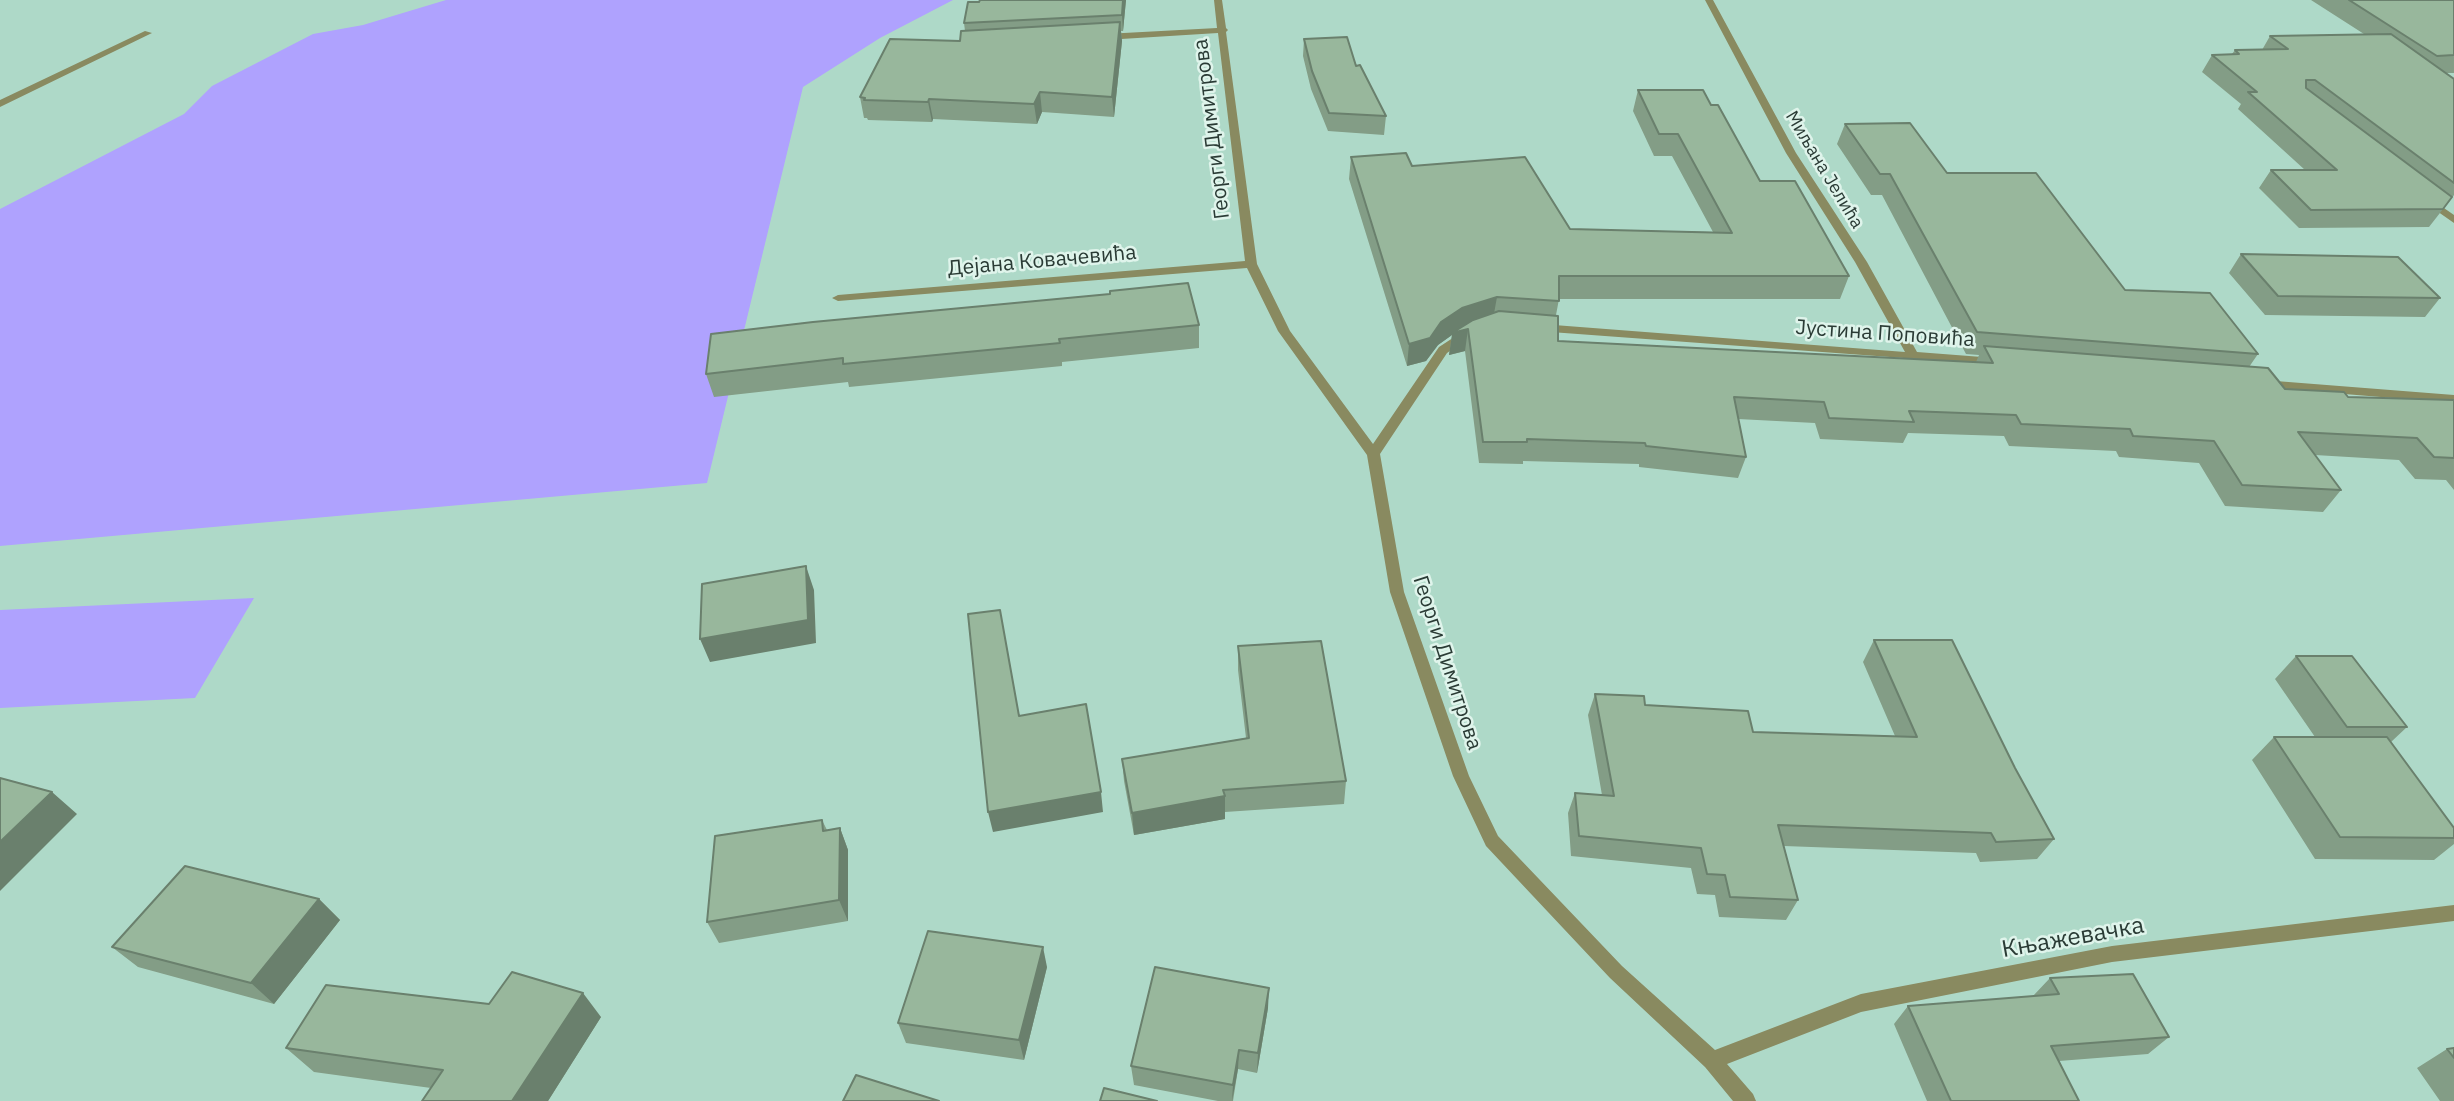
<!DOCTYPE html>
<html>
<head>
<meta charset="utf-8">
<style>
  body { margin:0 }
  canvas { display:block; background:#aed9c8 }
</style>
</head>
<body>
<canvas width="2454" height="1101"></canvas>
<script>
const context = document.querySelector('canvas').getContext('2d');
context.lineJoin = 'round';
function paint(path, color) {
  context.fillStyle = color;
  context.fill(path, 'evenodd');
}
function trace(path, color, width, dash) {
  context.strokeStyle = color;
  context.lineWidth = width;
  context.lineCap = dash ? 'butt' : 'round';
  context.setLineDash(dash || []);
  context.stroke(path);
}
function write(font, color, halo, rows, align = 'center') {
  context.font = font + ' "IBM Plex Sans",sans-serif';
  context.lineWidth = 5;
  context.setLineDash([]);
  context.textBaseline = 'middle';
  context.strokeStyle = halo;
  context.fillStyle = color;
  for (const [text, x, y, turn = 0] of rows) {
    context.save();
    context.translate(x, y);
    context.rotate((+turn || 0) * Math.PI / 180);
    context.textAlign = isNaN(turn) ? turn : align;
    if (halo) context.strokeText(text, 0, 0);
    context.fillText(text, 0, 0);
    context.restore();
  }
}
const green = new Path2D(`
  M446 0H953L880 38 803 87 707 483 0 546V209L184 114 212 86 313 34 363 25Z
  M254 598 195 698 0 708V610Z`);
const street = new Path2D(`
  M1214 0H1222L1226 28 1228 30 1226 32 1257 264 1290 331 1373 444 1439 347 1462 332H1470L1472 335 1447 353 1380 454 1404 592 1469 776 1498 836 1622 966 1715 1050 1861 994 2112 946 2454 905V921L2112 962 1861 1012 1727 1064 1753 1094 1756 1101H1733L1705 1067 1610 978 1486 846 1453 776 1390 592 1367 455 1278 331 1247 268 838 301 832 298 838 295 1245 261 1218 33 1105 40 1101 37 1105 34 1217 28Z
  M1705 0H1713L1796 153 1867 262 1917 352 1995 358 1999 359 2001 362 1999 365 1537 331V325L1541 324 1905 352 1855 262 1786 153Z
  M145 31 152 33 0 107V100Z
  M2428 197 2454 215V223L2424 202V198Z
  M2263 380 2454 395V403L2259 387 2257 384 2259 381Z`);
const wall = new Path2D(`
  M980 0H1126L1123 31H1121L1122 41 1114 117 1042 112 1037 124 933 119 932 122 868 120 867 118H864L860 97 960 41 965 31 964 23Z
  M2311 0H2454V73H2446L2454 79V195L2429 227 2299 228 2259 188 2271 170H2305L2238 109 2241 104 2202 72 2212 55 2232 54 2235 50H2262L2270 36 2364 34Z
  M1304 39 1356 66 1386 116 1384 135 1328 131 1311 89 1303 56Z
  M1638 90 1711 105 1760 181 1849 276 1840 299H1559L1556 315 1558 341 1976 362 1979 355 1966 354 1882 195H1871L1837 144 1845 124 1947 173 2125 290 2258 354 2249 367 2285 389 2348 397 2454 400V490L2446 480 2415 479 2399 460 2315 455 2341 490 2323 512 2225 506 2199 463 2119 457 2116 451 2009 446 2004 436 1908 433 1903 443 1820 439 1815 423 1738 419 1746 457 1738 478 1639 467V464L1523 461V464L1479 463 1465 351 1449 355 1452 335 1438 345 1426 361 1407 366 1349 179 1351 157 1412 166 1570 229 1713 232 1672 156H1654L1633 111Z
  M2241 254 2440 298 2425 317 2265 315 2229 273Z
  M1199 325V348L1062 362V366L849 387 848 382 714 397 706 374 711 334Z
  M1874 640 2015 768 2054 839 2037 859 1980 862 1976 853 1784 846 1798 900 1786 920 1719 917 1715 895 1697 894 1691 868 1571 856 1568 813 1575 793 1602 795 1588 715 1595 694 1645 705 1753 732 1895 736 1863 662Z
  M1238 646 1346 781 1344 804 1225 812V819L1134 835 1124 781 1122 759 1246 738 1238 670Z
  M2296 656 2407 727 2391 742 2454 828V844L2434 860 2315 859 2252 760 2274 737H2315L2275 679Z
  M822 820 827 830 840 828 848 850V921L719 943 707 922Z
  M319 899 340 920 274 1004 138 967 112 947Z
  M1047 967 1024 1060 906 1043 898 1023Z
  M2050 978 2169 1037 2148 1054 2059 1061 2079 1101H1927L1894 1024 1908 1006 2033 996Z
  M489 1004 601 1017 548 1101H422L431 1088 314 1072 286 1048Z
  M1268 1008 1257 1073 1238 1069 1233 1101H1218L1134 1085 1131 1066Z
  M2454 1048V1101H2440L2417 1068 2447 1049Z`);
const shadedWall = new Path2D(`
  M1123 0H1126L1123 31 1122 15Z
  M1120 22 1122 41 1114 117 1112 97Z
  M1040 92 1042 112 1037 124 1034 104Z
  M929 99 933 119 932 122 928 102Z
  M1497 297 1493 319 1468 329 1465 351 1449 355 1452 335 1438 345 1426 361 1407 366 1409 344 1462 308Z
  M806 566 814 590 816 643 710 662 700 639Z
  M52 792 77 814 0 891V842Z
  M1101 792 1103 812 993 832 988 812Z
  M1225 796V819L1134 835 1132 813Z
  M840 828 848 850V921L839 900Z
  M319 899 340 920 274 1004 251 983Z
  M1043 947 1047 967 1024 1060 1019 1040Z
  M1269 988 1268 1008 1257 1073 1258 1053Z
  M583 993 601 1017 548 1101H512Z
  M1239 1050 1238 1069 1232 1101 1233 1085Z`);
const building = new Path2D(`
  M980 0H1123L1122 15 964 23 968 2H979Z
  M2349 0H2454V55L2437 56Z
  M1120 22 1112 97 1040 92 1034 104 929 99 928 102 864 100 865 98 860 97 890 39 960 41 961 31Z
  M2391 34 2454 79V183L2315 80H2306V88L2452 197 2443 209 2311 210 2271 170H2337L2248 92H2257L2212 55 2239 54 2235 50 2288 49 2270 36Z
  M1347 37 1356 66 1360 65 1386 116 1329 113 1312 71 1304 39Z
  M1638 90H1703L1711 105H1718L1760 181H1795L1849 276H1559V301L1497 297 1462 308 1441 322 1430 338 1409 344 1351 157 1406 153 1412 166 1525 157 1570 229 1732 233 1678 134H1659Z
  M1910 123 1947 173H2036L2125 290 2210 293 2258 354 1977 332 1890 174H1880L1845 124Z
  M2241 254 2398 257 2440 298 2278 296Z
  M1188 283 1199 325 1059 339 1060 343 843 364V358L706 374 711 334 813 322 1110 294V291Z
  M1499 311 1558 316V341L1993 363 1984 346 2268 368 2285 389 2344 392 2348 397 2454 400V458L2434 457 2417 438 2298 432 2341 490 2242 485 2214 441 2133 436 2130 429 2021 424 2016 415 1909 411 1914 422 1829 418 1824 402 1734 397 1746 457 1646 446 1645 443 1527 439V442H1483L1468 329 1452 333 1473 320Z
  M806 566 808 620 700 639 702 584Z
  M1000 610 1019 716 1086 704 1101 792 988 812 968 614Z
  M1874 640H1952L2015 768 2054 839 1996 842 1991 833 1778 825 1798 900 1730 897 1725 875 1707 874 1701 848 1579 836 1575 793 1614 796 1595 694 1644 696 1645 705 1748 711 1753 732 1917 737Z
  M1321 641 1346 781 1223 790 1225 796 1132 813 1122 759 1249 738 1238 646Z
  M2296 656H2352L2407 727H2347Z
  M2274 737H2387L2454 828V838L2340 837Z
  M0 778 52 792 0 842Z
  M822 820 823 831 840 828 839 900 707 922 715 836Z
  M185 866 319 899 251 983 112 947Z
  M928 931 1043 947 1019 1040 898 1023Z
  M1155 967 1269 988 1258 1053 1239 1050 1233 1085 1131 1066Z
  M512 972 583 993 512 1101H422L443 1070 286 1048 326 985 489 1004Z
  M2133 974 2169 1037 2051 1046 2079 1101H1951L1908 1006 2059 994 2050 978Z
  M2454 1048V1058L2447 1049Z
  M856 1075 939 1101H843Z
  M1104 1088 1157 1101H1100Z`);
const farStreetnames = [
  ["Миљана Јелића",1824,170,59]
];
const streetNames = [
  ["Георги Димитрова",1212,129,-97],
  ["Дејана Ковачевића",1042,261,-5],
  ["Јустина Поповића",1885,334,4],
  ["Георги Димитрова",1447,663,72]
];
const nearStreetnames = [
  ["Књажевачка",2073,938,-10]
];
paint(green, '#afa2fe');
paint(street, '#898a60');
paint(wall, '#839d86');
paint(shadedWall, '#6a806d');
paint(building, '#98b79c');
trace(building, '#6a806d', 2);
write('18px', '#2a3b35', '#dff4eb', farStreetnames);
write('21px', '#2a3b35', '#dff4eb', streetNames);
write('24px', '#2a3b35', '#dff4eb', nearStreetnames);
</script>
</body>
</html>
